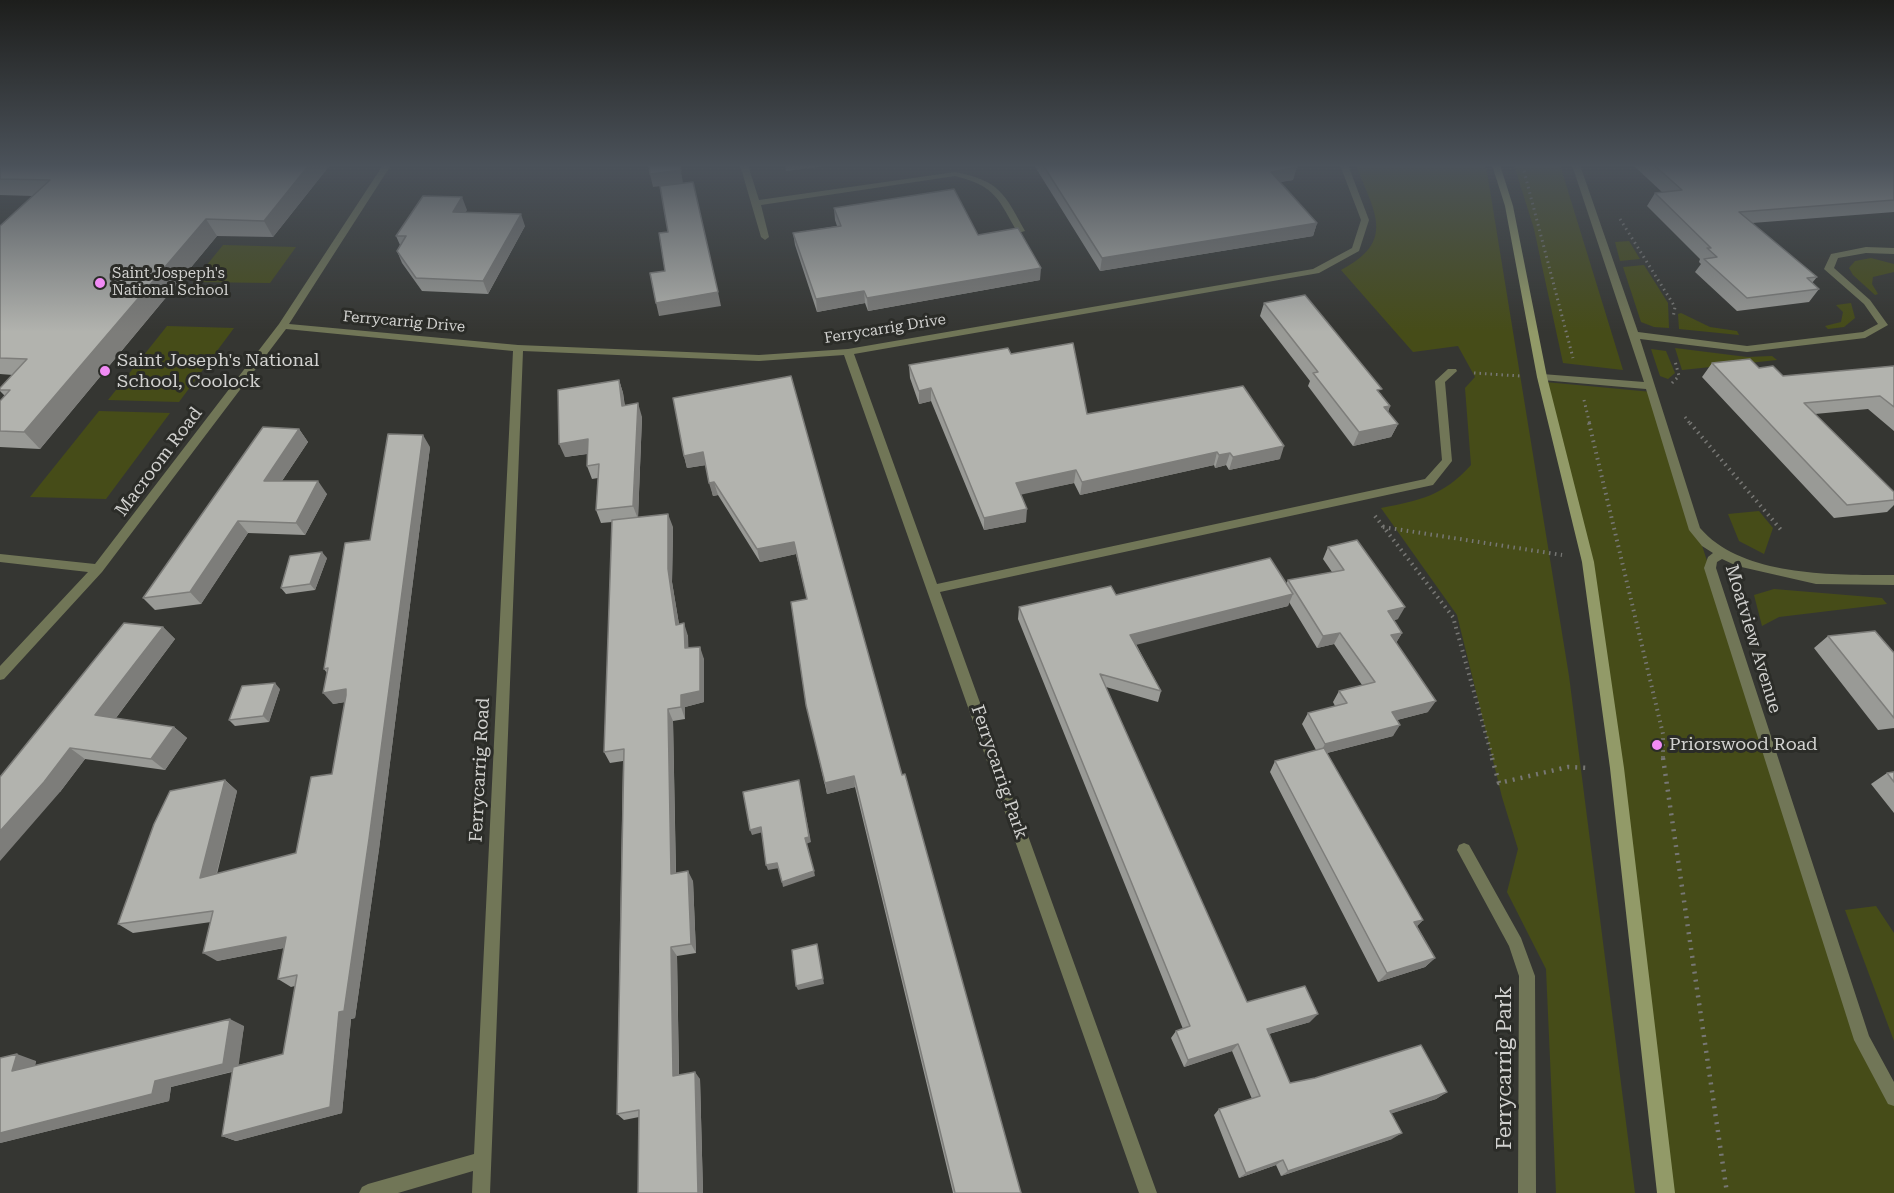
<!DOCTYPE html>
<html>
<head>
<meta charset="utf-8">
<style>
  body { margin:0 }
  canvas { display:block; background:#353632 }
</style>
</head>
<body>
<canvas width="1894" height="1193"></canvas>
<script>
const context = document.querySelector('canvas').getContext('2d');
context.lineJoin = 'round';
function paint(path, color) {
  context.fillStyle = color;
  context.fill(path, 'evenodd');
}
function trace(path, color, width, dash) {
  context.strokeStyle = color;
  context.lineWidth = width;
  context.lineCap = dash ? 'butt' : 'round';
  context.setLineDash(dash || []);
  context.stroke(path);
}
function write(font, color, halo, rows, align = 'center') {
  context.font = font + ' "Roboto Serif",serif';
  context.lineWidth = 6;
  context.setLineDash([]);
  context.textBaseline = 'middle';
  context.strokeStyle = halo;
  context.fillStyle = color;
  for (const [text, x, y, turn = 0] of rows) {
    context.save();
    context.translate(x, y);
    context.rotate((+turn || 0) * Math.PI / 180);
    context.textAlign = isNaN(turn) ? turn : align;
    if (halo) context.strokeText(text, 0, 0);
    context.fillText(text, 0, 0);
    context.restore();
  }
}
const green = new Path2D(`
  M1356 165H1484L1487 172 1569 676 1635 1193H1556L1546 969 1507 892 1518 849 1502 797 1457 615 1381 508C1421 500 1443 496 1471 465L1465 388 1475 377 1458 346 1413 352 1341 270C1397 241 1374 212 1356 165Z
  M1514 165H1560L1623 370 1563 363 1534 229Z
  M1629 241 1640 259 1620 261 1615 242Z
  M223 245 296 247 270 283 193 282Z
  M1871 258 1894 264V272L1873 277 1872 284 1878 294 1875 295 1853 275 1849 268 1855 261Z
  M1644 265 1668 303 1669 328 1654 327 1641 322 1623 267Z
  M1851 303 1855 318 1844 327 1828 329 1825 326 1841 322 1843 312 1836 305Z
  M1681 313 1710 327 1737 331 1739 335 1679 329 1678 314Z
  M167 326 234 328 179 402 108 400Z
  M1675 348 1747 357 1772 356 1777 360 1682 370Z
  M1651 349 1666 351 1675 373 1668 379 1660 376Z
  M1545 382 1652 392 1866 1049 1894 1100V1193H1669L1583 536Z
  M99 411 170 413 106 499 30 497Z
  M1759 511 1773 528 1764 554 1739 541 1728 514Z
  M1774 589 1882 598 1887 604 1779 617 1762 626 1754 595Z
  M1876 906 1894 933V1041L1845 910Z`);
const pathFar2 = new Path2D(`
  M1524 171 1573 358
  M1620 219 1675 307 1673 318
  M1474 373 1520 376
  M1672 383 1679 376 1675 361
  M1584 400 1590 425
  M1685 417 1691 425`);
const pathFar1 = new Path2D(`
  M1589 423 1663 734V760
  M1690 423 1782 531
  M1375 516 1453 617 1493 760
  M1383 527 1562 555`);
const path = new Path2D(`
  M1492 758 1499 783 1568 767 1591 768
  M1663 758 1727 1193`);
const street = new Path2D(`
  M383 165H391L289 324 518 345 759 355 848 349 1313 269 1352 248 1361 220 1340 165H1348L1369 220 1359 251 1319 273 854 354 937 584 1425 479 1442 460 1435 381 1448 369H1456L1457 371 1445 382 1452 461 1433 485 940 592 1157 1193H1139L844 355 759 361 523 351 490 1193H472L473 1171 398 1193H359L362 1187 368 1184 474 1154 513 351 286 329 102 572 4 679 0 680V666L88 572 0 562V554L95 564 279 324Z
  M740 165H748L759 200 955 172C1000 181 1004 193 1025 231L1018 233C998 200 997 186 955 176L761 205 769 237 765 240 761 237Z
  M1572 165H1580L1638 332 1747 346 1863 332 1878 324 1864 304 1824 269 1831 254 1866 247 1894 248V254L1866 253 1838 258 1834 268 1870 300 1888 325 1865 338 1747 352 1640 339 1700 528C1742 577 1834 575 1894 575V585L1816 584 1737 566 1722 559 1717 562 1716 568 1869 1036 1894 1082V1106L1888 1104 1854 1040 1704 568 1708 557 1713 553 1702 546 1689 530 1646 389 1542 380 1537 377 1542 374 1644 382Z
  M1464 843 1469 845 1521 938 1535 976 1536 1193H1518L1519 976 1509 946 1457 850 1459 845Z`);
const secondary = new Path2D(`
  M1492 165H1500L1513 206 1547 377 1594 562 1624 768 1675 1193H1657L1610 768 1582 562 1537 377 1505 206Z`);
const wall = new Path2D(`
  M0 165H330L273 237 217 236 40 449 0 447V401L5 396 0 391V388L13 375 0 374V226L33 196 0 195Z
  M1034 165H1295L1293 180 1280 182 1317 223 1313 236 1100 271Z
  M1633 165H1894V212L1752 223 1817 277 1812 283 1819 289 1809 302 1737 311 1695 272 1701 264 1699 262 1700 259 1647 206 1655 193 1662 192Z
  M834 208 978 235 1040 280 868 311 865 303 817 312 795 245 793 233 837 226 835 220Z
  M467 210 465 212 525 226 488 294 422 291 402 263 397 251 400 245 396 236Z
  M1264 303 1380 393 1390 406 1388 412 1398 424 1391 437 1353 446 1308 386 1310 381 1260 316Z
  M1011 354 1087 414 1280 459 1229 470 1226 465 1215 468 1214 465 1080 495 1074 483 1020 494 1026 522 984 530 931 401 919 404 910 378 909 365Z
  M1712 363 1759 368 1783 376 1894 366V431L1868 409 1815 414 1894 492V505L1887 512 1834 518 1702 377Z
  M791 376 902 775 1021 1193H953L855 787 827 794 809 716 807 599 796 554 760 562 718 495 713 496 706 465 687 468 684 456Z
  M619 380 623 393 625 406 642 417 638 517 673 527 672 582 679 624 688 636V648L704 659V702L685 707V719L673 721 676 873 693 881 696 953 677 956 679 1075 700 1079 703 1193H638L639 1117 624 1120 617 1114 623 761 610 763 604 752 612 522 601 523 596 510 598 478 592 479 587 466V454L565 457Z
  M299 429 308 442 282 481 327 494 305 535 248 533 201 604 155 610 143 598Z
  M430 447 379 849 355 1018 351 1019 342 1113 236 1141 222 1136 232 1072 171 1087 169 1101 0 1143V1058L36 1061 35 1066 244 1026 238 1065 283 1054 295 986 291 987 278 979 284 948 217 961 211 922 133 933 118 924 225 780 237 791 217 874 296 853 332 774 345 702 333 704 327 673 324 669 370 540Z
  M1328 547 1398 619 1394 620 1402 633 1396 643 1428 712 1397 720 1393 736 1327 753 1423 920 1417 926 1435 958 1425 967 1378 982 1270 772 1275 761 1316 750 1302 724 1308 713 1335 706 1333 702 1339 691 1362 685 1334 644 1317 648 1289 602 1288 606 1136 644 1161 691 1158 702 1106 687 1247 1002 1310 1022 1269 1034 1290 1083 1447 1092 1436 1099 1392 1113V1139L1281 1176 1276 1165 1239 1178 1214 1115 1219 1109 1252 1099 1232 1051 1184 1067 1171 1038 1176 1031 1183 1029 1018 619 1019 607 1116 595 1286 584 1288 580 1332 572 1323 559Z
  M327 558 315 590 286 594 281 588Z
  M163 627 175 639 116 718 174 727 187 738 165 770 85 759 60 792 0 777Z
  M1828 636 1894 653V728L1878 730 1814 648Z
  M280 689 269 722 235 726 229 720Z
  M1894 772V813L1871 784 1887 773Z`);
const shadedWall = new Path2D(`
  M309 165H330L273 237 264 221Z
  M680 165 683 183 653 187 650 174Z
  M785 165H833L786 171Z
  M1297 167 1293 180 1268 184 1271 172Z
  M462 197 467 210 458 224 453 212Z
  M521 214 525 226 488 294 483 281Z
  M206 219 217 236 40 449 24 432Z
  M1317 223 1313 236 1100 271 1102 258Z
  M1041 268 1040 280 868 311 867 298Z
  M864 291 865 303 817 312 816 299Z
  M718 292 721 306 659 316 656 303Z
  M619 380 623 393 626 420 622 406Z
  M931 388V401L919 404V391Z
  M638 403 642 417 638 519 633 506Z
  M1390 406 1385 419 1384 407Z
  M1398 424 1391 437 1353 446 1359 432Z
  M299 429 308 442 273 494 264 481Z
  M423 435 430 447 379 849 355 1018 351 1019 342 1113 236 1141 222 1136 339 1012Z
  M588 439 593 453 565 457 559 444Z
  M1284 446 1280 459 1229 470 1233 457Z
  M703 452 706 465 687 468 684 456Z
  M1217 452 1214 465 1080 495 1082 482Z
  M1230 453 1226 465 1215 468 1219 455Z
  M1076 470 1074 483 1015 496 1016 483Z
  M318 481 327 494 305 535 296 523Z
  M714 482 718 495 713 496 709 483Z
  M1027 509 1026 522 984 530V518Z
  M668 514 673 527 672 582 681 637 676 625 668 569Z
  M238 521 248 533 201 604 190 592Z
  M794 542 796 554 760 562 757 549Z
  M322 552 327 558 315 590 310 584Z
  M1293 594 1288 606 1128 647 1130 635Z
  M1405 607 1398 619 1382 623 1388 611Z
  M684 623 688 636 689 661 685 648Z
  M163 627 175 639 109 727 95 715Z
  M1340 633 1334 644 1317 648 1323 636Z
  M1402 633 1395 644 1391 635Z
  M700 647 704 659V702L685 707V719L681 707V695Z
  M275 683 280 689 269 722 263 716Z
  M346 689 356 700 333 704 323 693Z
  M1436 701 1428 712 1385 723 1392 712Z
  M668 709 673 721 676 884 671 874Z
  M1400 725 1393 736 1319 755 1325 744Z
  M174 727 187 738 165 770 151 759Z
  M70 748 85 759 60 792 0 861V831Z
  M854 776 855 787 827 794 825 783Z
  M225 780 237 791 213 887 200 878Z
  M800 786 811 842 806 844 805 838Z
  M761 827 763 832 752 835 750 830Z
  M777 863 779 868 768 870 766 865Z
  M688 871 693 881 696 953 691 944Z
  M814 871 815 876 783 887 782 882Z
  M1423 920 1413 930 1414 922Z
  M286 937 298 945 217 961 203 953Z
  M817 944 824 984 798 990 796 986Z
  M671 947 677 956 679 1083 673 1076Z
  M1435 958 1425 967 1378 982 1387 973Z
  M1318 1014 1310 1022 1261 1036 1267 1029Z
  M230 1019 244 1026 238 1070 171 1087 169 1101 0 1143V1133L155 1081Z
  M1238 1044 1232 1051 1184 1067 1188 1060Z
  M17 1054 36 1061 31 1077 12 1071Z
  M695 1072 700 1079 703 1193H698Z
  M1447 1092 1436 1099 1381 1117 1390 1111Z
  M1402 1133 1392 1139 1281 1176 1288 1171Z
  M1283 1160 1276 1165 1239 1178 1246 1173Z`);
const building = new Path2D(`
  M0 165H309L264 221 206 219 24 432 0 431V401L10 390H0V388L27 359 0 358V226L50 180 0 179Z
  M649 165H680L681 170 650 174Z
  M1043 165H1295L1297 167 1271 172 1317 223 1102 258Z
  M1654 165H1894V200L1739 212 1817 277 1807 278 1819 289 1747 298 1704 259 1717 257 1707 248H1711L1655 193 1682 190Z
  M693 182 718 292 656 303 650 273 665 271 659 233 668 232 660 186Z
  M954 189 978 235 1018 228 1041 268 867 298 864 291 816 299 793 233 841 226 834 208Z
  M423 196 462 197 453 212 521 214 483 281 416 278 397 251 406 236H396Z
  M1305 295 1382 389 1377 390 1390 406 1384 407 1398 424 1359 432 1313 373 1318 372 1264 303Z
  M1073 343 1087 414 1243 386 1284 446 1233 457 1230 453 1219 455 1217 452 1082 482 1076 470 1016 483 1027 509 984 518 931 388 919 391 909 365 1008 348 1011 354Z
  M1750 359 1759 368 1773 366 1783 376 1894 366V407L1880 396 1804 403 1894 492V500L1847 505 1712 363Z
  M791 376 902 775 905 774 1021 1193H955L854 776 825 783 806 705 791 602 807 599 794 542 757 549 714 482 709 483 703 452 684 456 673 398Z
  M619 380 622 406 638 403 633 506 596 510 599 464 587 466 588 439 559 444 558 390Z
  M263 427 299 429 264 481H318L296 523 238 521 190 592 143 598Z
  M388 434 423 435 369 839 344 1011 339 1012 330 1107 222 1136 233 1067 283 1054 297 975 278 979 286 937 203 953 213 911 118 924 154 824 170 791 225 780 200 878 296 853 311 777 332 774 346 695V689L323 693 328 668 324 669 345 543 370 540Z
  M668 514V569L676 625 684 623 685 648 700 647V691L681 695V707L668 709 671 874 688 871 691 944 671 947 673 1076 695 1072 698 1193H638L639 1110 617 1114 624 749 604 752 612 520Z
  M1357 540 1405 607 1388 611 1402 633 1391 635 1436 701 1392 712 1400 725 1325 744 1308 713 1347 703 1339 691 1375 682 1340 633 1323 636 1288 580 1344 570 1328 547Z
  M322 552 310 584 281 588 290 556Z
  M1270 558 1293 594 1130 635 1161 691 1100 674 1247 1002 1305 986 1318 1014 1267 1029 1290 1083 1315 1078 1421 1045 1447 1092 1390 1111 1402 1133 1288 1171 1283 1160 1246 1173 1219 1109 1260 1096 1238 1044 1188 1060 1176 1031 1190 1026 1019 607 1111 586 1116 595Z
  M124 623 163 627 95 715 174 727 151 759 70 748 44 782 0 831V777Z
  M1875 631 1894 653V718L1828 636Z
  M275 683 263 716 229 720 242 686Z
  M1324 748 1423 920 1414 922 1435 958 1387 973 1275 761Z
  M1894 772V782L1887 773Z
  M799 780 809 837 805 838 814 871 782 882 777 863 766 865 761 827 750 830 743 792Z
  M817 944 823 979 796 986 792 950Z
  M230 1019 223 1064 155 1081 152 1094 0 1133V1058L17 1054 12 1071Z`);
const markers = [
  [100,283,6,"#f18bf5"],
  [105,371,6,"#f18bf5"],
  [1657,745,6,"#f18bf5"]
];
const farPoinames = [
  ["Saint Jospeph's",112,274],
  ["National School",112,291]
];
const farStreetnames = [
  ["Ferrycarrig Drive",404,322,5],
  ["Ferrycarrig Drive",885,329,-9]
];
const poiNames = [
  ["Saint Joseph's National",117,361],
  ["School, Coolock",117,382],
  ["Priorswood Road",1669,745]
];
const streetNames = [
  ["Macroom Road",159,462,-53],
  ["Moatview Avenue",1753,639,73],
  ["Ferrycarrig Road",480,770,-87],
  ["Ferrycarrig Park",999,772,71]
];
const nearStreetnames = [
  ["Ferrycarrig Park",1505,1068,-90]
];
paint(green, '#464c18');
trace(pathFar2, '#777774', 3, [1.5, 4]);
trace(pathFar1, '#777774', 4, [1.5, 4.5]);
trace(path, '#777774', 4.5, [2, 6]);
paint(street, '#717657');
paint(secondary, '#929a68');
paint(wall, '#999a96');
paint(shadedWall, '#7d7d7a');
paint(building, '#b2b3ae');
trace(building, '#7d7d7a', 1.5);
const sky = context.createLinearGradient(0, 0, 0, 332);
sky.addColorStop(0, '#1d1e1c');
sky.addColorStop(0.5, '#4b525a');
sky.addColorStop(1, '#4b525a00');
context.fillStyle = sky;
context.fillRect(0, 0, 1894, 332);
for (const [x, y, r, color] of markers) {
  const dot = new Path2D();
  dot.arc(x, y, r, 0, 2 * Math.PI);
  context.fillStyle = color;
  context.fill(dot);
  trace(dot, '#2b2c28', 2);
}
write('15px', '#d1d1cf', '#2b2c28', farPoinames, 'left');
write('15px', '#d1d1cf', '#2b2c28', farStreetnames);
write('18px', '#d1d1cf', '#2b2c28', poiNames, 'left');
write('18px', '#d1d1cf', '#2b2c28', streetNames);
write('21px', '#d1d1cf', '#2b2c28', nearStreetnames);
</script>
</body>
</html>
